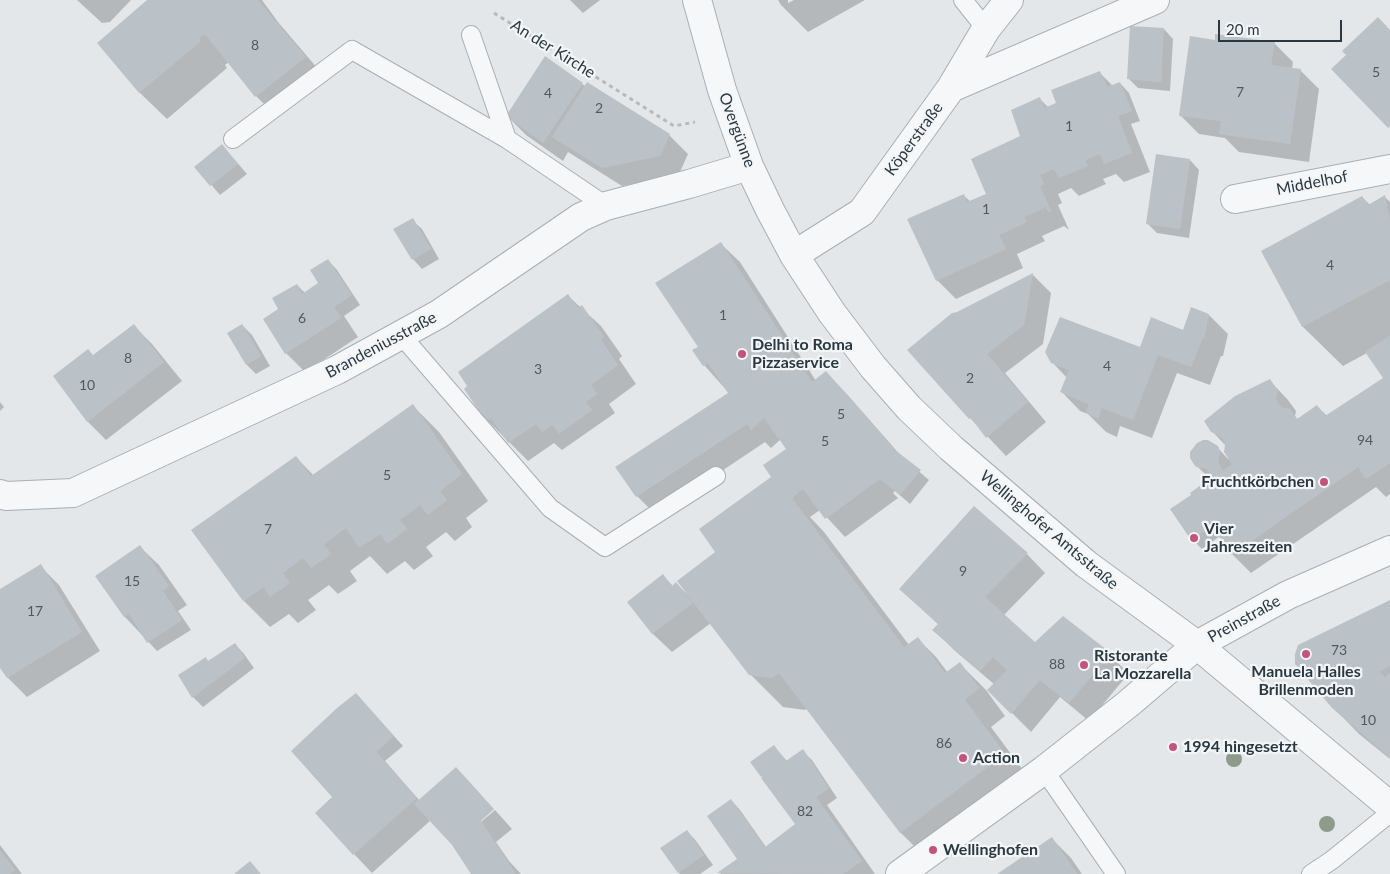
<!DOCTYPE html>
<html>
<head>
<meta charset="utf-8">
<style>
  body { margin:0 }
  #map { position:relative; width:1390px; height:874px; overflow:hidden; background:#e3e7ea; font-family:Lato,sans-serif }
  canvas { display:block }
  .scale { position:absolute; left:1218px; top:20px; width:124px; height:22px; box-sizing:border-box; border:2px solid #2c3841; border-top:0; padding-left:6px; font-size:15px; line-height:18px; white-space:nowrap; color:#2c3841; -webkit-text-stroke:4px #f3f6f8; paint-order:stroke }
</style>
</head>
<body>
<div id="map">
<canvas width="1390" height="874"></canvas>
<div class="scale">20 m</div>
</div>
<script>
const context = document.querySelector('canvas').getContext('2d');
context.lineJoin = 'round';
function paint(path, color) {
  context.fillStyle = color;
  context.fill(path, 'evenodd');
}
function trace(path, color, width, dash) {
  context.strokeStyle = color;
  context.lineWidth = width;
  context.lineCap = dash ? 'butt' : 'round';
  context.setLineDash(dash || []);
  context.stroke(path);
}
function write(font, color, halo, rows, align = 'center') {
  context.font = font + ' Lato,sans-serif';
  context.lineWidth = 4.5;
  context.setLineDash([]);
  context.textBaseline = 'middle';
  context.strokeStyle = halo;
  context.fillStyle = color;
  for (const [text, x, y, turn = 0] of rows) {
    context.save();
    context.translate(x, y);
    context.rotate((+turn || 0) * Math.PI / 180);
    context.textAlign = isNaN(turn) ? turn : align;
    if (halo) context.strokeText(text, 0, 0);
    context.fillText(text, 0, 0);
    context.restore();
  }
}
const shadow = new Path2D(`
  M77 0H131L110 22 102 23Z
  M149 0H262L278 22 324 76 275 115 256 96 229 62 225 65 227 68 167 119 140 93 98 43Z
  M570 0H600L583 13Z
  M778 0H788V3L794 0H865L808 32 781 5Z
  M1164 29 1173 39 1170 91 1138 88 1129 79Z
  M1216 41 1274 43 1293 62 1292 69 1300 70 1319 89 1309 162 1239 152 1225 138 1199 134 1180 115Z
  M1100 73 1113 86 1120 83 1129 93 1140 121 1131 124 1150 172 1124 182 1116 174 1103 179 1106 184 1079 196 1071 188 1058 194 1062 203 1058 205 1069 230 1064 226 1042 236 1045 241 1017 254 1023 268 956 299 937 280 963 195 971 202 987 195 1022 136 1039 98 1048 107 1057 103Z
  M582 84 669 135 688 154 679 174 622 186 568 152 563 161 526 135 507 116Z
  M222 145 247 174 220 195 196 167Z
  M1190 160 1199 170 1189 238 1157 233 1147 223Z
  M1362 197 1370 205 1385 197 1390 202V494L1386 497 1376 487 1251 573 1232 554 1220 536 1202 549 1192 539 1172 509 1191 497 1211 480 1197 466 1217 447 1228 459 1229 458 1226 446 1212 431 1270 381 1288 400 1296 411 1295 416 1298 420 1317 406 1327 416 1385 378 1367 353 1343 366 1303 327 1263 251Z
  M412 220 422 229 439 259 422 269 413 259Z
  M721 244 740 262 816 381 826 373 845 392 902 457 929 480 910 504 895 491 893 493 898 498 845 537 820 510 810 517 824 532 909 645 918 639 936 657 948 673 960 664 986 690 1005 716 991 727 1031 781 927 859 900 832 807 708 805 710 783 707 750 674 711 623 672 652 653 634 629 603 663 576 673 586 676 583 688 595 773 478 788 450 781 439 771 448 765 442 656 515 637 496 730 394 704 365 700 347Z
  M328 260 337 270 360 305 344 316 358 337 305 372 286 353 280 309 297 285 305 293 318 285Z
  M1033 275 1051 293 1043 344 1005 373 1046 422 1006 456 970 418 958 313Z
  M568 296 601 326 622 356 619 359 636 384 609 404 615 413 562 450 554 443 528 461 487 420Z
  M1209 315 1228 334 1223 356H1221L1210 385 1177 373 1152 438 1120 426 1117 437 1106 432 1088 414 1080 411 1062 392 1067 378 1052 362 1141 349 1183 332Z
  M242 325 252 335 270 366 256 374 247 365 228 334Z
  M134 326 152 344 182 381 106 440 87 421 93 356Z
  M0 402 4 407 0 411Z
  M412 405 439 432 488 501 466 518 472 527 455 541 446 532 426 547 433 556 414 570 405 561 387 574 370 556 350 571 357 581 338 594 329 585 308 600 316 610 298 623 289 614 270 627 244 601 296 457 314 476Z
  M140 547 159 565 187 605 178 611 191 630 157 651 125 617 97 577Z
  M1027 554 1045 573 1004 615 1036 644 1106 651 1125 670V678L1089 721 1060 697 1031 732 989 690 995 685 953 649 934 630 939 625 901 589Z
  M40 566 59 585 100 651 27 697 8 678 0 665V590Z
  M1390 601V759L1359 734 1333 707Z
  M235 644 244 654 254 668 203 707 193 697 180 676 209 662Z
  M365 704 403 746 385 761 419 800 431 820 372 873 354 854 334 797Z
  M774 747 787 761 802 751 812 760 837 798 827 805 875 874H720L739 859 731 800 740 810 766 847 797 825 762 776Z
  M495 810 512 829 496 842 509 861 521 874H473L454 845Z
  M687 831 696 841 713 865 700 874H680L662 849Z
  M1052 839 1071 858 1082 874H999Z
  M0 845 22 874H0Z`);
const building = new Path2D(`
  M147 0H258L306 57 255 97 205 34 199 38 201 41 139 93 97 43Z
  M1378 17 1390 30V126L1388 128 1331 69 1346 55 1342 51Z
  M1130 26 1164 28 1161 82 1127 79Z
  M1215 34 1275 42 1271 65 1301 69 1290 144 1219 134 1221 121 1179 116 1190 36 1215 40Z
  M545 56 583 83 543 143 506 116Z
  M1100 71 1107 87 1120 82 1132 111 1118 116 1132 153 1104 164 1100 154 1085 160 1088 166 1059 178 1054 169 1040 175 1044 184 1040 186 1051 211 1048 212 1046 207 1024 217 1027 222 999 235 1006 249 936 281 907 219 964 194 967 202 986 194 971 159 1020 136 1011 110 1040 97 1044 108 1056 103 1051 90Z
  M587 82 670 134 660 156 602 168 552 137Z
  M222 144 238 164 210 186 194 167Z
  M1156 154 1190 159 1180 229 1146 224Z
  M1385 195 1390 222V280L1302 327 1261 251 1362 196 1368 205Z
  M413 218 431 249 412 260 393 229Z
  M721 242 812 382 826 371 895 450 921 470 900 495 880 479 825 519 803 489 792 498 904 647 918 637 945 673 960 662 979 688 965 700 1005 754 900 833 779 673 772 678 749 675 677 581 715 552 699 529 771 477 763 465 786 449 764 418 751 430 747 424 636 497 615 467 728 393 708 363 703 366 692 350 698 347 655 283Z
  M328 259 352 295 334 307 341 318 285 354 263 319 278 309 272 298 297 284 302 294 318 283 310 270Z
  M1033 273 1024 325 987 354 1028 402 986 438 971 418 969 419 907 350 952 313 957 312Z
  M568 294 578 308 582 305 604 337 601 340 618 365 591 385 597 394 586 402 592 410 559 434 553 425 542 432 536 424 508 443 491 418 486 421 464 389 467 386 458 372Z
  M1191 307 1209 314 1204 338 1203 337 1191 367 1158 355 1133 420 1102 408 1098 419 1086 413 1089 404 1060 392 1069 370 1051 363 1045 352 1060 317 1140 347 1151 317 1183 330Z
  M134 324 164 362 87 422 53 376 88 349 93 355Z
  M242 324 261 356 246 365 227 333Z
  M1390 336V463L1366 479 1358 467 1231 555 1212 526 1191 540 1170 509 1191 495 1190 493 1212 477 1207 469 1196 467 1193 463 1190 458V452L1197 443 1203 440H1208L1218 446 1220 451 1218 462 1223 471 1232 464 1224 452 1225 445 1223 439 1218 435 1211 432 1204 421 1235 396 1270 379 1278 391 1276 398 1278 403 1283 408 1290 409 1297 419 1317 405 1325 416 1383 378 1365 352Z
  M413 404 462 474 440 491 447 500 428 515 420 505 400 520 407 529 387 544 380 534 359 548 346 528 324 544 331 554 311 568 303 558 283 573 290 583 270 597 264 587 243 601 191 530 296 456 311 476Z
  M974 506 1028 553 985 597 1035 642 1063 616 1107 650 1106 659 1069 703 1040 680 1011 714 987 690 1007 670 993 657 980 671 932 630 938 624 899 589Z
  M140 545 169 586 163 591 182 620 147 643 129 614 124 617 95 576Z
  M41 564 82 632 7 678 0 668V589Z
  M663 574 672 586 676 582 693 603 652 634 627 602Z
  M1390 600V666L1379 672 1385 677 1390 672V758L1332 708 1295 664V654L1298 645Z
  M235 643 245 658 192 698 178 675 206 657 208 661Z
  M356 693 394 736 376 752 417 798 353 855 315 813 332 797 291 751 337 708Z
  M774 745 786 761 803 749 829 788 816 797 862 861 843 874 717 873 737 859 707 816 731 799 765 847 795 824 761 778 772 769 761 777 750 762Z
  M456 767 494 809 481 821 516 874H471L452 845 414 804Z
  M687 830 704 855 678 873 660 848Z
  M1052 837 1077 874H997Z
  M0 850 15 870 10 874H0Z
  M250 861 261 874H234Z`);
const path = new Path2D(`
  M494 13 674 126 695 122`);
const service = new Path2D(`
  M963 0 986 29
  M471 35 507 139 606 206
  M233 139 352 50 507 139
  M401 335 550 508 605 547 716 476
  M1044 770 1116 874
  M1311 874 1332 860 1390 813`);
const minor = new Path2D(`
  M697 0 722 90 749 166 770 210 794 255 832 313 873 367 909 408 951 448 1086 564 1197 645 1390 806
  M951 88 1155 0
  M1235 199 1390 169
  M794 255 862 212 951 88 986 29 1009 0
  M0 494 6 496 73 493 337 370 439 314 581 217 606 206 689 184 749 166`);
const tertiary = new Path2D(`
  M900 874 1044 770 1128 704 1197 645 1288 595 1390 550`);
const trees = [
  [1234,759],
  [1327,824]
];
const markers = [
  [742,354,5,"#c4537c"],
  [1324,482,5,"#c4537c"],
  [1194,538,5,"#c4537c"],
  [1306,654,5,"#c4537c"],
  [1084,665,5,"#c4537c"],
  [1173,747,5,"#c4537c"],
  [963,758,5,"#c4537c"],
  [933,850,5,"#c4537c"]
];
const numberNames = [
  ["8",255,45],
  ["5",1376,72],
  ["7",1240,92],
  ["4",548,93],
  ["2",599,108],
  ["1",1069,126],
  ["1",986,209],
  ["4",1330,265],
  ["1",723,315],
  ["6",302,318],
  ["8",128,358],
  ["4",1107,366],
  ["3",538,369],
  ["2",970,378],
  ["10",87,385],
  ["5",841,414],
  ["94",1365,440],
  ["5",825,441],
  ["5",387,475],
  ["7",268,529],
  ["9",963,571],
  ["15",132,581],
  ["17",35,611],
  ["73",1339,650],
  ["88",1057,664],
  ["10",1368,720],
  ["86",944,743],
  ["82",805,811]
];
const streetNames = [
  ["An der Kirche",553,49,32],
  ["Overgünne",737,130,70],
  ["Köperstraße",914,139,-54],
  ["Middelhof",1312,183,-11],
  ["Brandeniusstraße",381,345,-28],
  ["Wellinghofer Amtsstraße",1049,530,40],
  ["Preinstraße",1244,619,-29]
];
const poiNames = [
  ["Delhi to Roma",752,345],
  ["Pizzaservice",752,363],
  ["Fruchtkörbchen",1314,482,"right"],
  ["Vier",1204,529],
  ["Jahreszeiten",1204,547],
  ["Ristorante",1094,656],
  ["La Mozzarella",1094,674],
  ["Manuela Halles",1306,672,"center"],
  ["Brillenmoden",1306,690,"center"],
  ["1994 hingesetzt",1183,747],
  ["Action",973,758],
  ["Wellinghofen",943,850]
];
paint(shadow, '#0003');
paint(building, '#bbc2c7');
trace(service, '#a8afb4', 20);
trace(minor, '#a8afb4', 30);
trace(tertiary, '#a8afb4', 30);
trace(path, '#b5babe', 3, [4, 4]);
trace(service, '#f6f7f9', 18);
trace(minor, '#f6f7f9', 28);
trace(tertiary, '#f6f7f9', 28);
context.fillStyle = '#8e9b8a';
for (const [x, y] of trees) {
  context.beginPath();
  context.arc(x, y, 8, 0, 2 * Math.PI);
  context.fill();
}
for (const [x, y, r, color] of markers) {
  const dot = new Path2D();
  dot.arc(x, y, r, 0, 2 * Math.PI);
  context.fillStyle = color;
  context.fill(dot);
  trace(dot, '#f3f6f8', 2);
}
write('14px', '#505a62', null, numberNames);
write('16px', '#2c3841', '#f3f6f8', streetNames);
write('bold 16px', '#2c3841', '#f3f6f8', poiNames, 'left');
</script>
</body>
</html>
